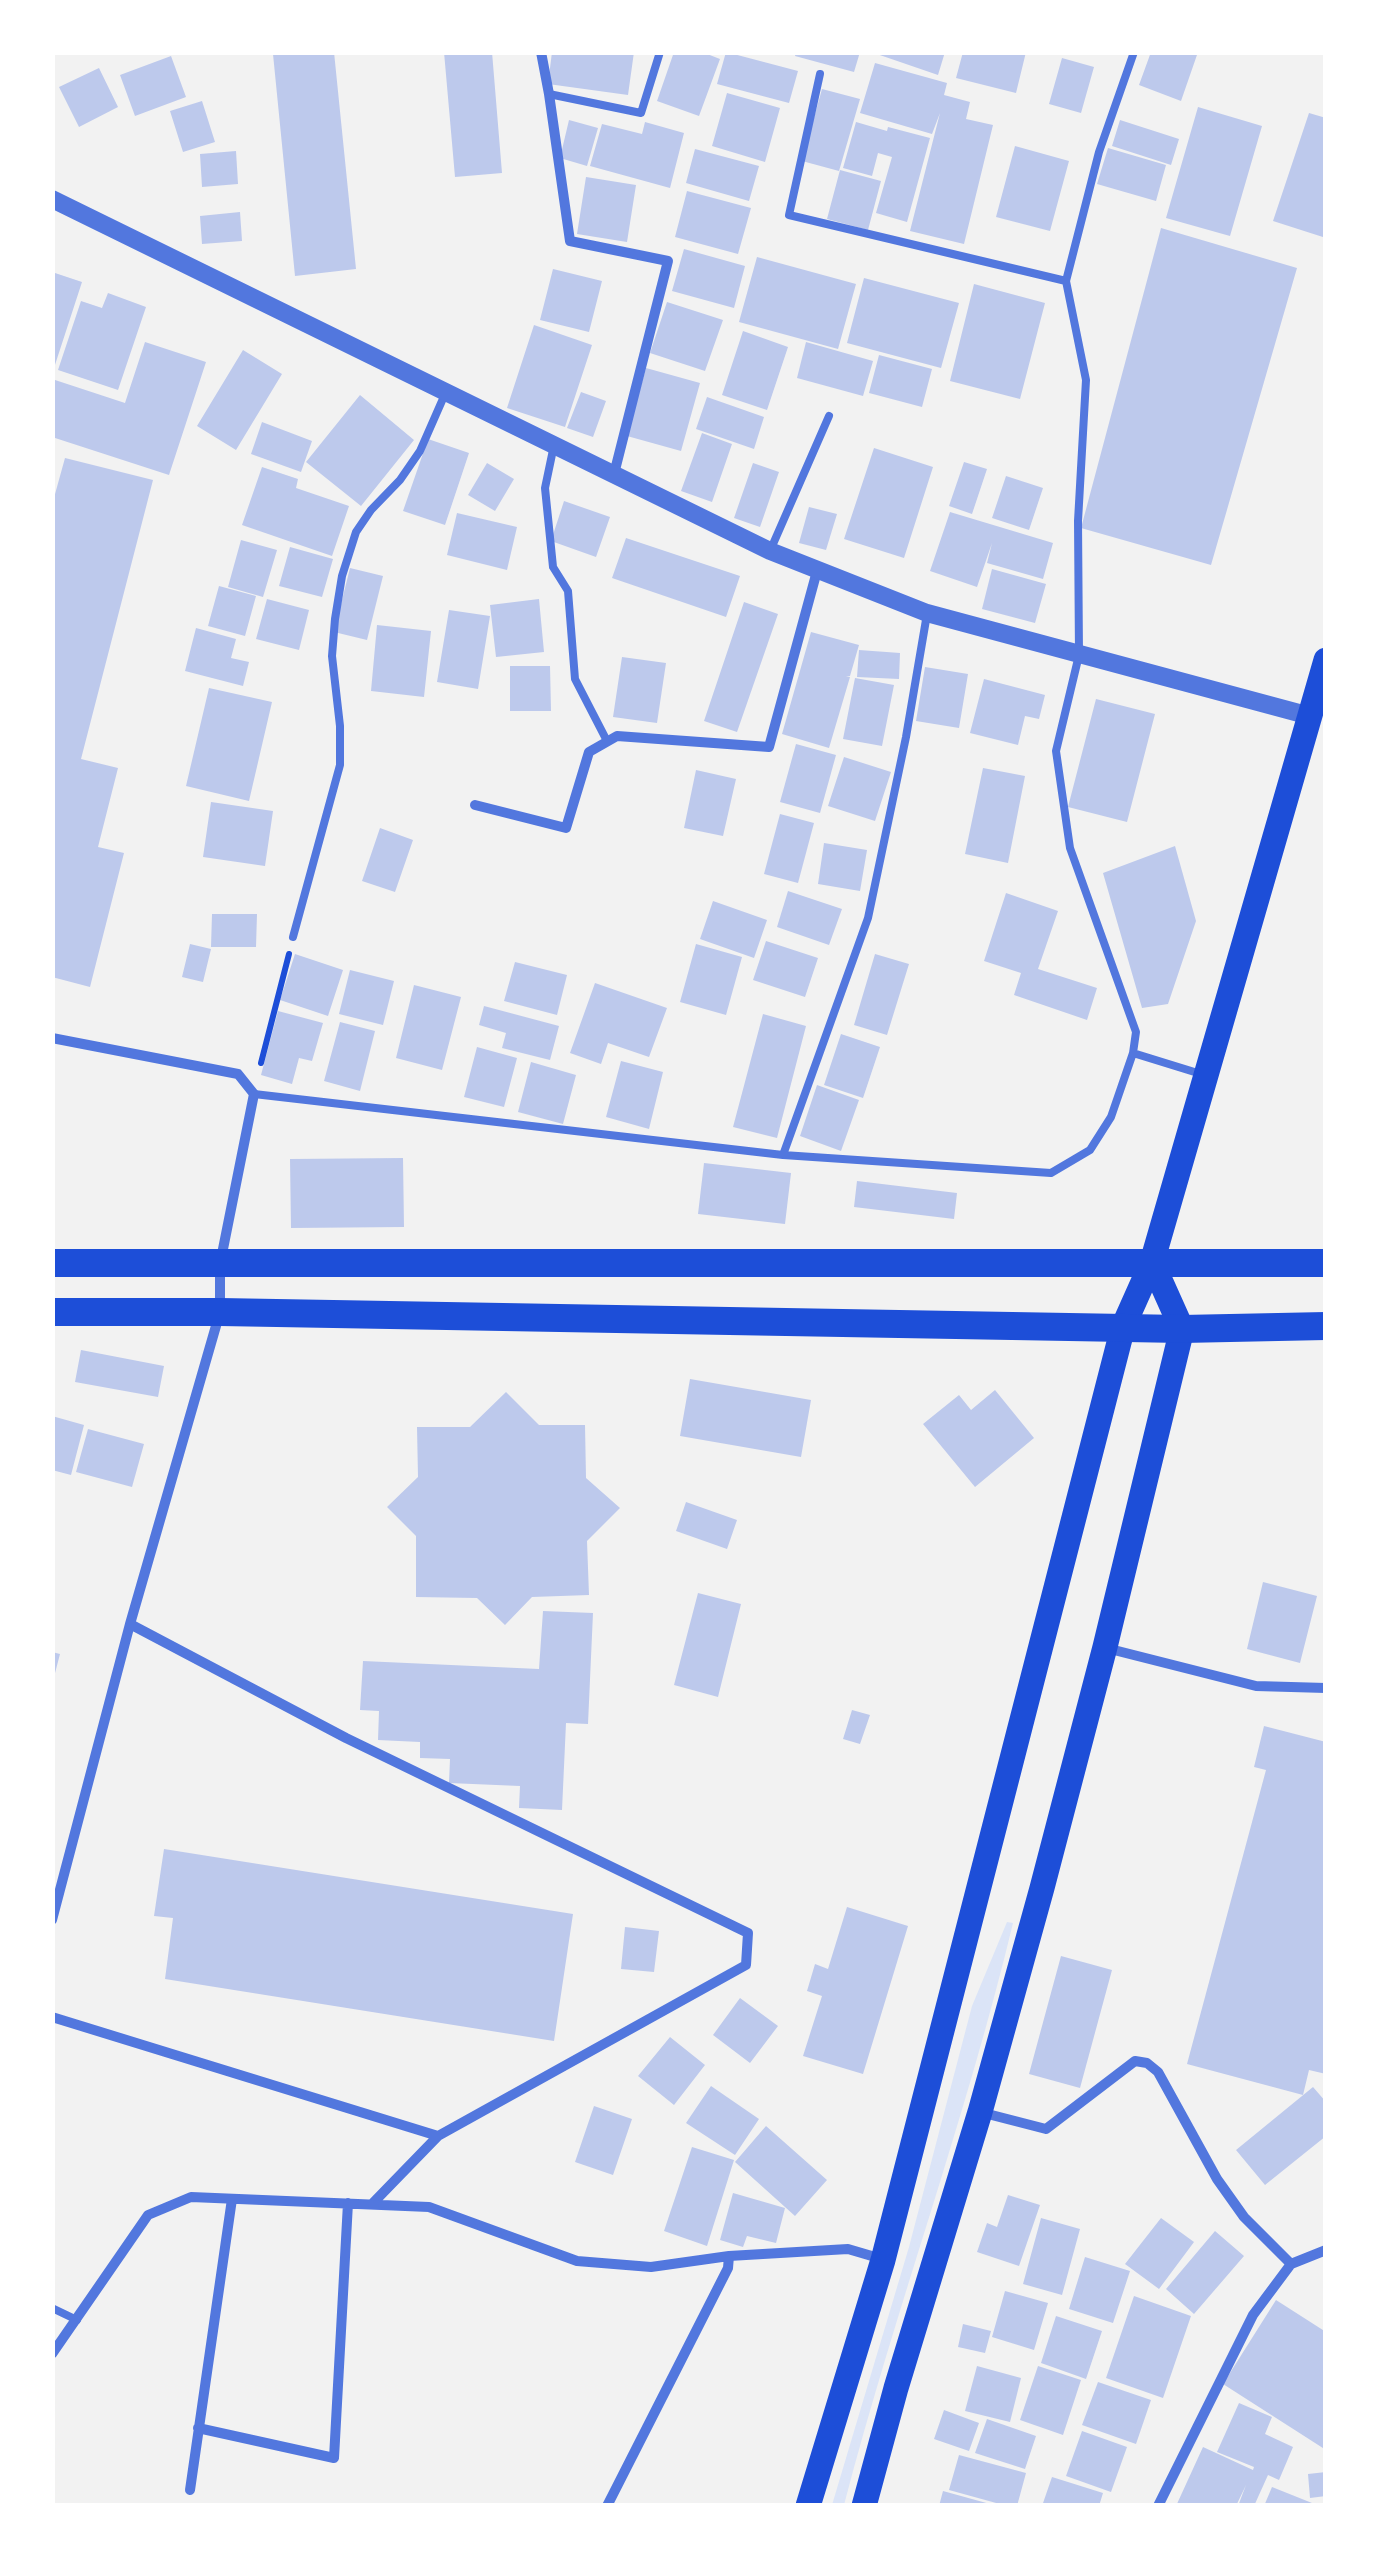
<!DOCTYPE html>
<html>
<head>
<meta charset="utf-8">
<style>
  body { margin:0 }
  #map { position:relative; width:1378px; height:2558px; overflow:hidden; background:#f2f2f2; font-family:Cabin,sans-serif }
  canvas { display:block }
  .frame { position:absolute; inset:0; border:55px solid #fff; pointer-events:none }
</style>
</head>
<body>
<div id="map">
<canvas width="1378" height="2558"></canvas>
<div class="frame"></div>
</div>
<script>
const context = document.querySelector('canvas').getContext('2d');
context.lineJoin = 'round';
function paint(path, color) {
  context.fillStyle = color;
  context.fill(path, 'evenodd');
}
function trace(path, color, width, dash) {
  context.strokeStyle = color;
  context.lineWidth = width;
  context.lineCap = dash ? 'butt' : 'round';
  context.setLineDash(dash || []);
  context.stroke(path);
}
const green = new Path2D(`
  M1007 1922 1013 1923C966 2119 895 2310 844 2505H832L909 2247 972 2006Z`);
const building = new Path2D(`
  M291 52H334L356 269 295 276 273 54Z
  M444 52H492L502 173 455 177Z
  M552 52H634L628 95 548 84Z
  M674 52H702L720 59 699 116 657 101Z
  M726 52 798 71 789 103 717 84Z
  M796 52H860L854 72 795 56Z
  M871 52H945L938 75Z
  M963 52H1026L1016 93 956 78Z
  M1151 52H1198L1181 101 1139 85Z
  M171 56 186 97 135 116 120 75Z
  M1062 58 1094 67 1081 113 1049 104Z
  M875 63 947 83 944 95 970 102 966 119 993 125 964 244 910 231 940 113 932 134 860 113Z
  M99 68 118 107 79 127 59 87Z
  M822 89 860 99 839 171 802 161Z
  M727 93 780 108 765 162 712 146Z
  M202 101 215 142 183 152 170 111Z
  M1198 107 1262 126 1230 236 1166 218Z
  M1309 113 1326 118V238L1273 221Z
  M569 120 598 128 587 166 560 158Z
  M1120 120 1179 139 1171 165 1112 146Z
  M645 122 684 133 670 188 590 166 602 124 642 134Z
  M856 122 887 131 888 127 930 138 907 222 876 213 892 157 878 153 872 176 843 168Z
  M1015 146 1069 161 1050 231 996 217Z
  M1108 148 1166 165 1156 201 1097 184Z
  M695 149 759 166 749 201 686 183Z
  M236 151 238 184 202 187 200 154Z
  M840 170 881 181 868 230 827 219Z
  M586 177 636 185 627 242 577 234Z
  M687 191 751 208 738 254 675 237Z
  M240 212 242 241 202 244 200 216Z
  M1161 228 1297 268 1211 565 1081 528Z
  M684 249 745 266 734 308 672 291Z
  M757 257 856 284 838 349 739 322Z
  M553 269 602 281 589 332 540 320Z
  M52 272 82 282 53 371H52Z
  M864 278 959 303 941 368 847 343Z
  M974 284 1045 303 1020 399 950 381Z
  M108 293 146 307 118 390 58 370 81 301 102 308Z
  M667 302 723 320 705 371 650 353Z
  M534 325 592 345 565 427 507 408Z
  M743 331 788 347 767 410 722 395Z
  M145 342 206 362 169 475 52 437V379L125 403Z
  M806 342 873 361 863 396 797 378Z
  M243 350 282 374 236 450 197 426Z
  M879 355 932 369 922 407 869 393Z
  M646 368 700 383 681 451 627 436Z
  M581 392 606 401 593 437 567 428Z
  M360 395 414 440 361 506 306 462Z
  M707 397 764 417 754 449 696 429Z
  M262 422 312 441 301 472 251 454Z
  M702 433 732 444 712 502 681 491Z
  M428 439 469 453 445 525 403 511Z
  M874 448 933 467 904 558 844 539Z
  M65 458 153 480 81 759 118 768 98 847 124 853 90 987 52 977V505Z
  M964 462 987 469 972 514 949 506Z
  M487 463 514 479 495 511 468 495Z
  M753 463 779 472 760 527 734 518Z
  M262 467 298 479 296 488 349 506 332 556 242 525Z
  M1006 476 1043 488 1029 530 992 518Z
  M564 501 610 517 596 557 551 541Z
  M809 507 837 514 826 550 799 543Z
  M950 512 1053 543 1043 579 987 563 992 543 977 587 930 571Z
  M457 513 517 527 507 570 447 555Z
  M626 538 740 576 726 617 612 578Z
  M241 540 277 550 263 597 228 587Z
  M290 547 333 559 322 597 279 586Z
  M350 568 383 576 367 640 334 632Z
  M992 569 1046 584 1035 623 982 609Z
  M219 586 256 596 245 636 208 626Z
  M267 599 309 610 299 650 256 639Z
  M539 599 544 652 496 657 490 605Z
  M744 602 778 614 737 732 704 721Z
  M449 610 490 616 478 689 437 682Z
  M377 625 431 631 424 697 371 691Z
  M196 628 236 639 231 658 249 662 243 686 185 671Z
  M811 632 859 645 850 676H846L850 677 829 748 782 734Z
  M859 650 900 653 899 679 857 677Z
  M622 657 666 663 657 723 613 717Z
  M510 666H550L551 711H510Z
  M925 667 968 674 959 728 916 721Z
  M855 678 894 685 882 746 843 739Z
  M984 679 1045 695 1039 719 1025 716 1018 745 970 733Z
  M209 688 272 702 249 801 186 786Z
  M1096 699 1155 714 1127 822 1068 807Z
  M796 744 836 755 820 813 780 802Z
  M844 757 891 772 875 821 828 806Z
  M983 768 1025 776 1008 863 965 854Z
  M696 770 736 779 723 836 684 828Z
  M211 802 273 811 265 866 203 857Z
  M780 814 814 823 798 883 764 874Z
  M380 828 413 840 395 892 362 881Z
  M824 843 867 850 860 891 818 884Z
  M1175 846 1196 921 1168 1004 1142 1008 1103 873Z
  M788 891 842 909 829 945 777 927Z
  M1006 893 1058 911 1038 969 1097 988 1087 1020 1014 995 1021 973 984 961Z
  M713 901 767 920 754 958 700 939Z
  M212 914H257L256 947H211Z
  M766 941 818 958 805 997 753 980Z
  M190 944 211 949 203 982 182 977Z
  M696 944 742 957 726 1015 680 1002Z
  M295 954 343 970 328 1016 280 1000Z
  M875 954 909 964 887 1035 854 1025Z
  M515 962 567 975 557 1015 504 1001Z
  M350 970 394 981 383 1025 339 1014Z
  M595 983 667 1008 649 1057 608 1043 601 1064 570 1053Z
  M414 985 461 997 442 1070 396 1058Z
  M484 1006 559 1026 550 1060 502 1048 506 1033 479 1025Z
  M278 1011 323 1023 312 1061 299 1058 292 1084 261 1075Z
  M763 1014 806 1026 777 1138 733 1127Z
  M340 1022 375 1031 360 1091 324 1081Z
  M841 1034 880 1047 863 1098 824 1085Z
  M477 1047 517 1058 504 1107 464 1097Z
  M621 1061 663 1072 649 1129 606 1117Z
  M531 1062 576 1075 563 1124 518 1112Z
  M817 1085 859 1100 841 1151 800 1136Z
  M403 1158 404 1227 291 1228 290 1159Z
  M704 1163 791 1173 785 1224 698 1214Z
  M857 1181 957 1193 954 1219 854 1207Z
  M81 1350 164 1366 158 1397 75 1382Z
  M690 1379 811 1400 801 1457 680 1436Z
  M995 1390 1034 1438 975 1487 923 1424 959 1395 971 1410Z
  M506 1392 539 1425H585L586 1478 620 1508 587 1541 589 1595 532 1597 505 1625 477 1598 416 1597V1536L387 1507 418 1477 417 1427H470Z
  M52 1416 84 1425 71 1475 52 1470Z
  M88 1429 144 1444 132 1487 76 1472Z
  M686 1502 737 1520 727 1549 676 1531Z
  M1263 1582 1317 1596 1300 1663 1247 1649Z
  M698 1593 741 1604 718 1697 674 1685Z
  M543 1611 593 1613 588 1724 566 1723 562 1810 519 1808 520 1786 449 1783 450 1759 420 1758V1742L378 1740 379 1711 360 1710 363 1661 539 1669Z
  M52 1652 60 1654 54 1677H52Z
  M852 1710 870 1715 860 1744 843 1739Z
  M1264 1726 1326 1742V2074L1309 2070 1303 2095 1187 2064 1266 1770 1254 1767Z
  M164 1849 573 1914 554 2041 165 1979 173 1918 154 1916Z
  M847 1907 908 1926 863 2074 803 2056 822 1996 807 1991 815 1964 828 1969Z
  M625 1927 659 1931 654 1972 621 1969Z
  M1061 1956 1112 1970 1080 2088 1029 2074Z
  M740 1998 778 2026 750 2063 713 2035Z
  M670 2037 705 2065 674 2105 638 2076Z
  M711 2086 759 2119 735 2155 686 2123Z
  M1313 2087 1326 2102V2136L1265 2185 1236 2150Z
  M594 2106 632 2119 613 2175 575 2162Z
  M766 2126 827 2180 795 2216 735 2162Z
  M692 2147 734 2160 707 2246 664 2231Z
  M733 2193 785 2208 776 2243 747 2236 743 2247 720 2240Z
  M1008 2195 1040 2205 1019 2266 977 2252 987 2223 997 2227Z
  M1041 2218 1080 2229 1062 2295 1023 2284Z
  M1161 2218 1194 2242 1159 2289 1125 2264Z
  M1215 2231 1244 2256 1194 2314 1166 2289Z
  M1085 2257 1130 2271 1113 2323 1069 2309Z
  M1005 2291 1048 2303 1034 2350 992 2337Z
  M1134 2296 1191 2316 1163 2398 1106 2378Z
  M1276 2300 1326 2332V2450L1223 2384Z
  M1056 2316 1102 2331 1086 2379 1041 2363Z
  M963 2324 991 2331 985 2353 958 2347Z
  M977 2366 1021 2378 1010 2422 965 2411Z
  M1038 2366 1081 2380 1063 2435 1020 2420Z
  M1098 2382 1151 2400 1136 2444 1082 2425Z
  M1239 2403 1272 2417 1265 2434 1293 2447 1279 2480 1268 2475 1254 2506H1238L1246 2485 1236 2506H1176L1203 2447 1253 2470 1254 2467 1217 2452Z
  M944 2410 979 2423 969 2451 934 2439Z
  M987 2419 1036 2436 1025 2469 975 2453Z
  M1082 2431 1127 2447 1111 2492 1066 2476Z
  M959 2455 1026 2473 1017 2506H1007L949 2490Z
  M1326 2472V2496L1310 2498 1308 2474Z
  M1052 2477 1103 2493 1099 2506H1042Z
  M1272 2487 1317 2505V2506H1264Z
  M943 2491 990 2504V2506H939Z`);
const path = new Path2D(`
  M261 1063 289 954`);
const service = new Path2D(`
  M1134 52 1099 152 1066 281 1086 380 1078 521 1079 655 1056 751 1070 848 1136 1032 1133 1053 1201 1074
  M820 74 789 215 1066 281
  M549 94 641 113 660 52
  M554 445 545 488 553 567 568 591 575 679 607 741
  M770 551 829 416
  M293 937 340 765V726L332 656 335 619 342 576 356 532 371 510 400 480 420 451 445 394
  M254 1094 783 1155 1051 1173 1090 1150 1111 1117 1133 1053
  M783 1155 868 918 906 737 927 614
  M52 2308 77 2320`);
const minor = new Path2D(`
  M541 52 549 94 570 241 668 261 614 474
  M475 805 566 828 589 752 617 736 769 747 817 571
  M52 1038 238 1074 254 1094 220 1264V1312L130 1624 52 1920
  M130 1624 346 1738 748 1933 746 1965 438 2136 372 2204
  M1106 1648 1256 1686 1326 1688
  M52 2017 438 2136
  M980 2112 1046 2129 1135 2061 1147 2063 1158 2072 1217 2179 1244 2217 1291 2264
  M52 2354 148 2215 191 2197 429 2207 577 2261 651 2267 729 2256 848 2249 882 2259
  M198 2428 334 2458 348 2203
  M190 2490 232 2199
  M607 2506 728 2268 729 2256
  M1158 2506 1253 2315 1291 2264 1326 2250`);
const tertiary = new Path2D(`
  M52 199 770 551 927 613 1310 716`);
const primary = new Path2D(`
  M808 2506 883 2260 1123 1327 1152 1262 1326 660
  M864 2506 896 2388 980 2112 1042 1888 1105 1647 1182 1329 1152 1262`);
const trunk = new Path2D(`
  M52 1263H1326
  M52 1312H220L1182 1329 1326 1326`);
paint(green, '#dbe4f7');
paint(building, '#bdc9ec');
trace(path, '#1d4ed8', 6);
trace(service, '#5277de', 8);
trace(minor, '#5277de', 10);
trace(tertiary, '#5277de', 18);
trace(primary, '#1d4ed8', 25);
trace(trunk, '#1d4ed8', 28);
</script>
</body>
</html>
